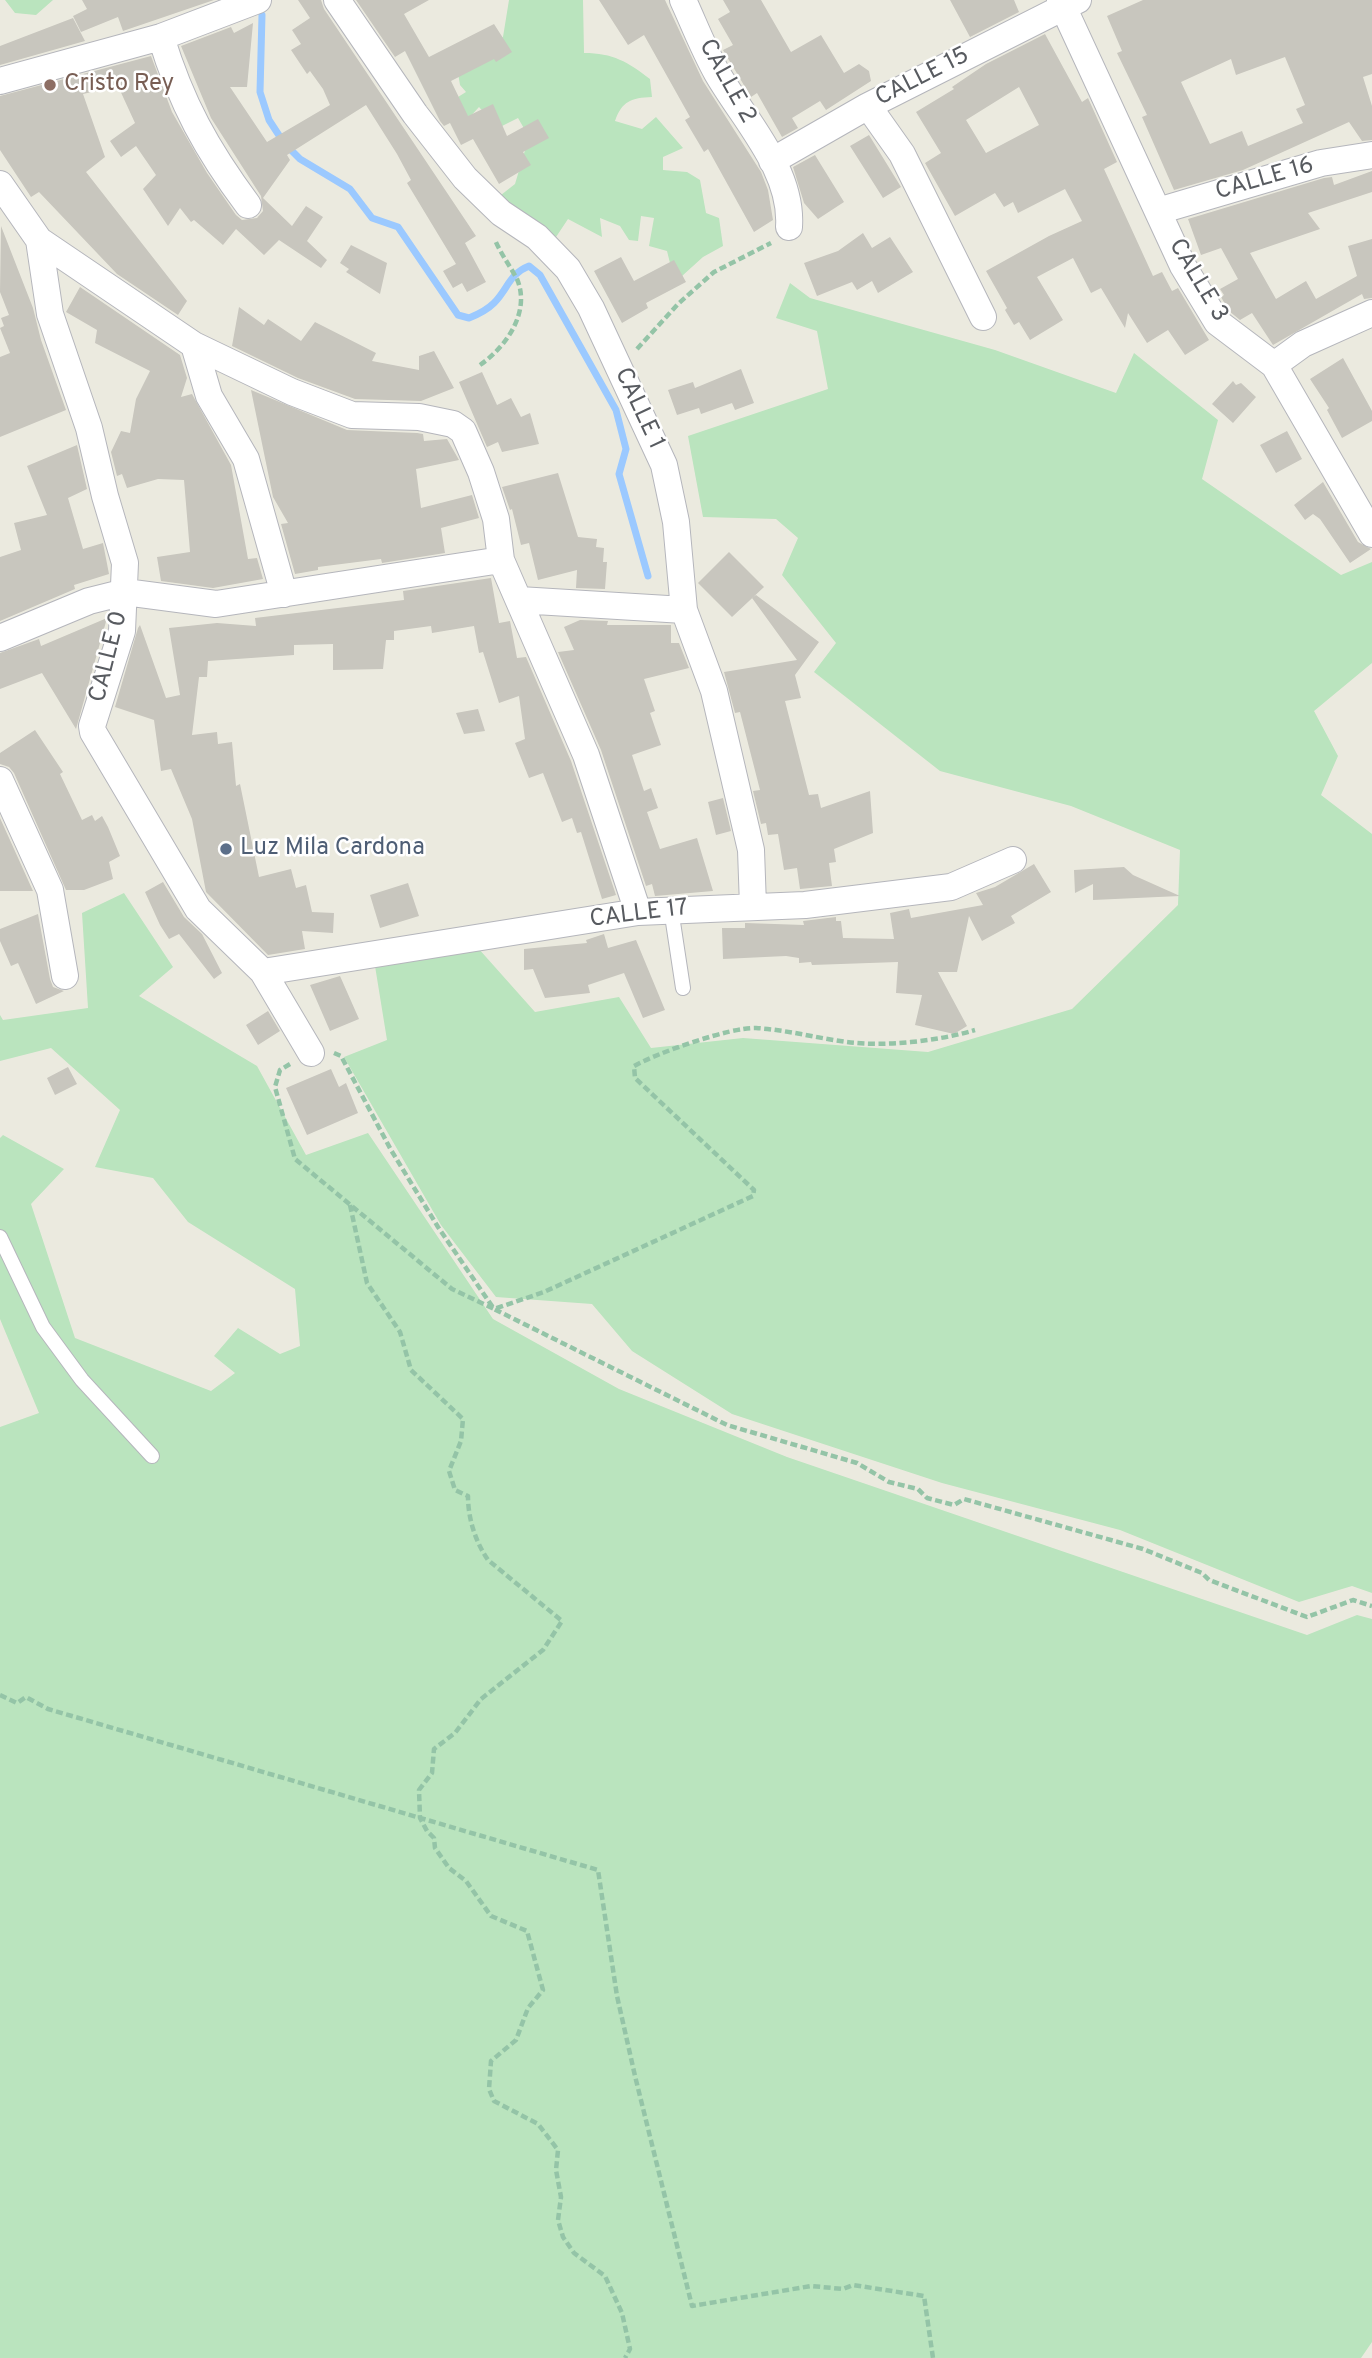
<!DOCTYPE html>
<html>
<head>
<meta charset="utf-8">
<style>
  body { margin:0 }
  canvas { display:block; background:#ebeadf }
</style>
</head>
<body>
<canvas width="1372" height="2358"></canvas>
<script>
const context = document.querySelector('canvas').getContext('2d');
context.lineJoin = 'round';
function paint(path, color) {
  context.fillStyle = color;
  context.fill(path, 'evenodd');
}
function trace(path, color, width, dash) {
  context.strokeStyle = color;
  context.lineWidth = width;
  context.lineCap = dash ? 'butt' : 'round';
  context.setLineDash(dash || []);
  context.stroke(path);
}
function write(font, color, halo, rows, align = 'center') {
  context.font = font + ' Overpass,sans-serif';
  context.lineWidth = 5;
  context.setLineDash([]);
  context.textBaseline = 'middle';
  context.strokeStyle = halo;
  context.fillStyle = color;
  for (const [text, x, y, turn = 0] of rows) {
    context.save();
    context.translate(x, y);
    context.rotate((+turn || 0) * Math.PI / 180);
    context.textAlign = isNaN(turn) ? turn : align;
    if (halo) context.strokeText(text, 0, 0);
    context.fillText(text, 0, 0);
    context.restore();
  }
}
const green = new Path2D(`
  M5 0H53L36 15 15 13Z
  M509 0H583L584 53C613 53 628 62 650 79L652 97C631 98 622 101 615 121L642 129 656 117 683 148 663 157V170L687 172 700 180 706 213 719 218 723 246 703 257 682 276 670 263 667 251 649 246 654 218 641 216 638 241 629 240 620 226 600 218 602 237 568 219 554 240 501 213V195L515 184 529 137 518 118 498 128 479 107 468 119 458 97 466 92 460 85 458 73 503 37Z
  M790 283 810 298 995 350 1116 393 1134 353 1218 420 1202 479 1341 575 1372 562V663L1314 711 1338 756 1321 795 1372 834V1593L1352 1586 1299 1602 1120 1530 942 1483 732 1414 632 1351 592 1304 496 1297 441 1225 344 1057 387 1040 375 966 478 948 535 1012 619 997 651 1048 743 1038 928 1052 1072 1009 1178 905 1180 850 1071 806 940 771 814 672 836 643 782 575 798 538 776 519 703 517 688 436 828 389 817 331 776 318Z
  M124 893 173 967 139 996 257 1066 306 1155 368 1133 493 1319 619 1389 787 1457 1307 1635 1357 1615 1372 1619V2342L1361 2358H0V1427L39 1413 0 1319V1138L3 1135 64 1169 31 1204 75 1338 211 1391 235 1373 214 1356 238 1328 280 1354 300 1346 295 1289 188 1222 153 1178 95 1167 120 1110 51 1048 0 1061V1015L3 1020 88 1008 82 913Z`);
const stream = new Path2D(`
  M262 15 260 92 269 120 284 143 300 159 350 189 372 218 398 227 458 315 469 318C479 314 487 310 494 303 508 289 509 274 529 266L540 275 616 410 626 449 619 474 648 576`);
const building = new Path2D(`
  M82 0H214L123 31 118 17 81 32 73 16 87 9Z
  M298 0H321L324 9 476 236 465 243 486 282 467 292 462 283 453 288 443 271 456 264 407 183 411 180 397 154 366 105 287 155 290 160 263 198 292 226 306 206 323 217 307 241 327 260 321 268 279 240 264 255 236 229 223 245 194 220 191 222 180 208 168 226 143 189 156 175 136 146 121 157 110 141 135 123 118 86 83 94 105 157 86 172 187 301 178 315 117 274 39 192 31 197 0 150V96L151 56 172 112 207 173 236 215 242 220 257 218 263 211 261 196 211 118 181 46 231 27 234 33 253 23 247 87H230L267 142 330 105 323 89 310 71 307 74 291 50 301 44 292 30 310 18Z
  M356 0H429L404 14 429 57 494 24 512 52 496 62 494 59 451 81 468 116 493 104 507 136 538 119 549 138 523 152 531 165 499 184 473 139 461 145 450 123 444 126 440 121 405 51 395 57Z
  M599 0H665L703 81 761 172 768 190 773 220 754 232 708 149 704 152 685 120 690 117 644 35 628 45Z
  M723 0H761L791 52 821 35 844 73 859 64 869 71 871 81 826 110 820 101 792 118 798 128 782 137 757 93 751 97 723 50 733 45 718 19 730 12Z
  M950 0H1014L1019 12 970 37Z
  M1143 0H1372V74L1363 77 1372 106V140L1362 141 1349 122 1243 170 1174 190 1142 117 1147 115 1117 53 1122 51 1107 16ZM1285 57 1305 105 1296 109 1303 123 1248 146 1242 131 1210 144 1181 82 1231 59 1236 75Z
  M73 18 85 41 0 65V46Z
  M1045 34 1082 102 1088 98 1117 162 1104 169 1153 276 1162 272 1172 291 1178 288 1209 340 1185 355 1168 330 1147 343 1128 313 1125 328 1101 288 1091 293 1073 258 1037 277 1063 320 1030 340 1019 322 1014 325 1005 310 1007 308 986 271 1049 236 1082 221 1065 189 1018 213 1013 202 1004 207 995 193 955 216 925 163 941 153 916 112 954 89 952 87 986 64ZM1019 87 1039 125 986 153 966 120Z
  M869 135 901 187 883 198 850 146Z
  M815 155 844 202 818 219 804 203 793 167Z
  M1372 171V192L1308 213 1320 229 1250 253 1276 299 1306 281 1316 299 1357 276 1348 246 1372 239V298L1364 299 1362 294 1273 345 1252 313 1240 320 1229 311 1221 297 1224 295 1220 289 1238 279 1221 248 1201 255 1188 219 1324 178 1332 177 1334 185Z
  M1 226 33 308 41 340 66 410 0 437V357L10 353 0 328 4 326 1 318 9 315 0 292Z
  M863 233 872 248 890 237 913 272 878 293 872 281 857 290 852 282 817 296 804 263 838 251Z
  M351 245 387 263 380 294 346 272 349 269 340 263Z
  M621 257 634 281 674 260 686 282 646 303 648 308 622 323 594 271Z
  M80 287 180 355 187 378 181 397 192 394 231 465 248 559 257 558 263 579 213 588 161 581 157 557 190 552 184 480 158 479 127 488 122 474 117 476 111 452 121 431 130 433 136 399 150 371 95 343 97 330 66 312Z
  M239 307 264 325 268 319 301 341 315 322 376 353 372 361 419 370V356L434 351 454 388 421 401 355 399 298 378 232 346Z
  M1343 358 1372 411V421L1342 438 1327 410 1329 408 1310 379Z
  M741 369 754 403 735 410 732 403 701 414 699 408 677 415 668 390 693 382 695 388Z
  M482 372 497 405 511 398 521 417 530 413 539 444 502 452 498 442 487 447 459 382Z
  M1233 381 1236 385 1241 383 1256 397 1233 423 1212 404Z
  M251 390 347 430 417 433 423 434 424 441 447 439 459 460 416 469 421 508 472 495 479 518 441 528 445 553 382 563 381 559 318 567V570L295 574 281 524 288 523 273 497Z
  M1287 431 1302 459 1276 473 1260 445Z
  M77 445 87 489 68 498 83 549 103 543 109 574 74 585 75 589 0 621V557L21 550 14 523 47 515 27 466Z
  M558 473 578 537 597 539 596 547 604 548 603 562H607L605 589 576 588 577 570 538 580 529 543 521 545 512 509 510 510 502 487Z
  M1323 482 1358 542 1371 549 1350 563 1320 519 1313 514 1305 520 1294 505Z
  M729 552 764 587 732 617 698 583Z
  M491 578 499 623 510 621 517 658 526 657 571 761 616 895 602 899 581 832 577 833 572 818 562 822 543 773 529 778 515 743 525 739 519 696 499 703 483 652 479 653 474 626 432 633 431 626 394 631V640H386L383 669 333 670V644L294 645V655L208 661 207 677H199L192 735 217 732 218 744 232 742 236 786 240 784 259 877 291 869 296 888 306 885 312 912 334 913 333 933 302 931 305 949 268 955 206 892 192 819 171 769 161 771 154 720 115 707 138 628 140 625 166 698 180 695 169 628 217 623 256 626 255 618 404 600 403 591Z
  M756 595 819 642 795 675 801 698 785 701 809 795 818 794 821 808 870 791 873 833 834 849 836 862 829 863 832 886 800 889 797 868 784 870 778 834 768 835 766 823 761 824 753 791 760 790 740 712 735 713 724 672 797 660 752 598Z
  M107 618 76 729 42 673 0 689V653L39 639 41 646Z
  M580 620 608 621 607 625H671V643H679L689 668 644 679 655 711 650 713 661 745 632 755 644 791 651 788 658 808 647 812 660 849 697 838 713 891 655 896 652 884 646 886 601 750 558 652 574 650 564 627Z
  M478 709 485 731 464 734 456 713Z
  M35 730 63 772 60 774 82 820 92 815 95 821 102 816 108 827 120 856 109 862 113 879 84 890H66L14 773 9 767 0 764V753Z
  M723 798 731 831 716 835 708 802Z
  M0 818 33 891H0Z
  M1034 864 1051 892 1011 916 1015 923 982 941 969 916 957 972H938L967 1026 954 1034 915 1025 922 995 896 993 898 962 812 965 811 962 799 963V958L786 956 723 959 722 928H745V923L804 925 803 921 836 917V921H841L843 938 894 939 890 913 909 909 911 918 983 905 976 893 995 887Z
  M1124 867 1133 875 1180 896 1093 900V884L1075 893 1074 870Z
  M163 882 184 917 202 934 222 973 214 979 179 934 169 939 160 925 145 892Z
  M408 883 419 916 380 928 370 895Z
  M38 914 50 979 53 987 64 991 36 1004 18 963 11 966 0 941V929Z
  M604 934 608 948 636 940 665 1010 643 1018 624 973 588 985 590 993 545 998 533 969 524 970V949L587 943 586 940Z
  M340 976 359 1019 330 1031 310 985Z
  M268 1011 280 1031 258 1045 246 1025Z
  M68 1067 77 1084 55 1095 47 1078Z
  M331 1069 339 1087 346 1083 358 1113 307 1135 286 1088Z`);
const path = new Path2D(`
  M637 349 678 304 714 272 771 243
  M480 365C506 347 531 312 517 279 510 266 501 254 495 240
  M334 1053 341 1056 391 1150 438 1227 494 1309 727 1425 857 1463 889 1482 918 1489 927 1498 954 1505 964 1499 1143 1549 1202 1573 1209 1580 1307 1617 1353 1600 1372 1606
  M290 1064 280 1070 275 1087 295 1159 452 1289 494 1309 544 1292 753 1196 754 1190 635 1078 634 1066C657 1053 730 1027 756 1028 787 1030 817 1038 847 1042 886 1047 938 1041 975 1030
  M350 1205 367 1283 400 1332 411 1370 463 1419 461 1441 449 1471 455 1490 468 1496C468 1518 475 1541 488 1560L562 1621 543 1650 481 1699 455 1733 434 1749 432 1773 419 1790 420 1818 427 1831 434 1838 435 1848 449 1868 466 1881 491 1916 527 1931 543 1990 528 2008 516 2040 491 2061 489 2089 494 2101 538 2124 558 2150 556 2170 561 2197 558 2220 563 2237 574 2253 605 2276 622 2313 630 2349 625 2358
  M0 1695 17 1703 26 1697 48 1709 598 1870 617 1996 635 2076 692 2306 811 2286 843 2289 853 2285 924 2296 933 2358`);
const service = new Path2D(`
  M671 909 683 988
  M0 1237 43 1327 82 1380 152 1456`);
const minor = new Path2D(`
  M337 0 415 114 465 178 501 213 537 237 568 269 591 308 664 465 676 522 684 610 714 691 751 850 753 906
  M683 0C694 24 704 50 717 73 744 120 793 170 789 227
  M1060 0 1183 266 1217 322 1274 365 1372 534
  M161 37C181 103 207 150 248 205
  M0 81 161 37 258 0
  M868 106 902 154 983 317
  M772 161 868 106 1078 0
  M0 184 39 240 50 314 89 428 105 496 125 563 122 631 92 726 93 732 198 909 263 972 311 1053
  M1158 211 1321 163 1372 155
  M39 240 194 345 292 392 352 415 419 417 453 424 463 431 481 472 496 519 501 560 586 755 638 912
  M194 345 209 396 246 459 284 594
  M1274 365 1303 344 1372 313
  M519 600 684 610
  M0 638 89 601 125 592 216 604 501 560
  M0 780 50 890 65 976
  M263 972 638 912 805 905 951 887 1013 860`);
const markers = [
  [50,85,7,"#8d6e63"],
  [226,849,7,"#5c6f8a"]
];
const streetNames = [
  ["CALLE 15",923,78,-27],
  ["CALLE 2",726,82,61],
  ["CALLE 16",1265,180,-16],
  ["CALLE 3",1197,281,59],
  ["CALLE 1",638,409,65],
  ["CALLE 0",110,657,-76],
  ["CALLE 17",639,915,-7]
];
const educationNames = [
  ["Cristo Rey",64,85]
];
const serviceNames = [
  ["Luz Mila Cardona",240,849]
];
paint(green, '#bae4be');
trace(stream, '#9bc9ff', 7);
paint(building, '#c8c6be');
trace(service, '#b5b6bc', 16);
trace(minor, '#b5b6bc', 28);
trace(path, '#94c4a7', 4.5, [7, 3.5]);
trace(service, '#fff', 14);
trace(minor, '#fff', 26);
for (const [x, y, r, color] of markers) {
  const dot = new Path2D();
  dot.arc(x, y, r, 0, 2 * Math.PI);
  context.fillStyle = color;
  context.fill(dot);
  trace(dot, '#fff', 2.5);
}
write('24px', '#585b60', '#fff', streetNames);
write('24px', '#785e54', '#fff', educationNames, 'left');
write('24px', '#4e5e75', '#fff', serviceNames, 'left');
</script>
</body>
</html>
